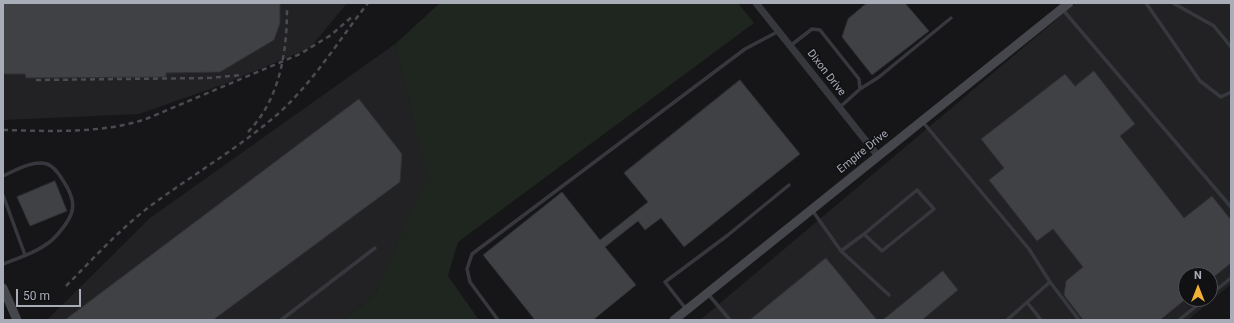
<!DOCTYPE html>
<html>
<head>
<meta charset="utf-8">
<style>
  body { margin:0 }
  #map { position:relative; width:1234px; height:323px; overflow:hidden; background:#161618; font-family:Roboto,sans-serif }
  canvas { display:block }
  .frame { position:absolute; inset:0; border:4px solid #a8adb8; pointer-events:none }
  .north { position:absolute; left:1178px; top:267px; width:40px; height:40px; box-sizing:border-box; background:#111113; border:1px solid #4d4f55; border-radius:50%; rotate:0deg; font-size:11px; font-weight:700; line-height:16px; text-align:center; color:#a8adb8 }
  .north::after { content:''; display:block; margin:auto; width:14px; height:18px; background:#f2b134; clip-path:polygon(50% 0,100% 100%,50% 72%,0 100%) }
  .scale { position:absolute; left:16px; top:289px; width:65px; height:18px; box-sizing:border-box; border:2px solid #a8adb8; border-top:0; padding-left:5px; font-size:12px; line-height:14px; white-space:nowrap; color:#a8adb8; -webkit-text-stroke:3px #111113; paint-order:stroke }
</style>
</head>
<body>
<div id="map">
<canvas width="1234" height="323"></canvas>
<div class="frame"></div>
<div class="north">N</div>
<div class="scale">50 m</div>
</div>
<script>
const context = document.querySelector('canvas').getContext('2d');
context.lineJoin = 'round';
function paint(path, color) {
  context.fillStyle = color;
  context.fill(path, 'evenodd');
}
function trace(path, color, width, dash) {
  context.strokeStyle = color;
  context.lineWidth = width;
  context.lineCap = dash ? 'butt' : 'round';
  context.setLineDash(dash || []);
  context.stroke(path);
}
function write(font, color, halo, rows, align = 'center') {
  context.font = font + ' Roboto,sans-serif';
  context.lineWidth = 3.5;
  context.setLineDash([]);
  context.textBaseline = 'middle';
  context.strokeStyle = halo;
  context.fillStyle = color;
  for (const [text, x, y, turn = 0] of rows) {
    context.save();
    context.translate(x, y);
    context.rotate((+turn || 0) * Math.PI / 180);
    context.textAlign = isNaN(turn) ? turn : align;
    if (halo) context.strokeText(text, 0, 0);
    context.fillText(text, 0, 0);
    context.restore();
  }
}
const built = new Path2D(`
  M3 3H347L310 48 224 84 139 114 3 120Z
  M1076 3H1231V284L1188 320H700ZM1186 275H1210V299H1186Z
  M395 44 428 176 375 294 344 320H47L150 218Z`);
const green = new Path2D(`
  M440 3H738L754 23 458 242 448 276 479 320H344L375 294 427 176 395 44Z`);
const building = new Path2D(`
  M3 3H280V23L274 40 220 72 166 73V77L26 78 25 74H3Z
  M867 3H905L929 31 872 75 842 37 848 19Z
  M1094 71 1135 124 1120 136 1184 218 1212 196 1231 220V263L1210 280V275H1186V299L1160 320H1083L1064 295 1066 281 1083 267 1053 229 1037 241 989 180 1004 168 981 139 1065 74 1075 86Z
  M740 80 800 154 684 247 661 218 645 230 638 221 605 247 636 285 593 320H535L483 255 562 192 600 240 648 202 624 173Z
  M359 99 402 154 400 182 213 320H65Z
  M55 181 67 211 30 226 17 197Z
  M826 258 877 320H750Z
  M943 271 958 290 922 320H883Z`);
const lane = new Path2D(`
  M1146 3 1200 81 1221 97 1231 92
  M1173 3 1214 26 1231 47
  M1063 10 1231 207
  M790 46 812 29 820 30 859 79 860 89 839 108
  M860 89 879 77 951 18
  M922 121 1029 249 1050 282 1079 320
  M3 176C16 170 33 160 47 164 53 166 59 174 62 179 78 202 76 214 57 235 44 250 21 257 3 264
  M3 195 25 255
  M812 210 841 251 889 295
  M841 251 864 234 917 190 934 209 882 251 864 234
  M708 294 730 320
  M1210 295 1231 278
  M1027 302 1041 320
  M686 309 665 282 728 235 789 185
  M281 320 375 248
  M498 320 470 282 467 269 472 254 745 49 779 31
  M1007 320 1050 282
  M1179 320 1205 299`);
const street = new Path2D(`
  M756 3 878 156`);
const secondary = new Path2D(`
  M3 288 17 320
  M674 320 1069 3`);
const rail = new Path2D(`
  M36 80 209 78 242 75
  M3 130C51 131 100 134 146 119L300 54 331 35 354 15
  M248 132C280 99 287 52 287 8
  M66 286C93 259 119 230 149 207 192 175 239 148 279 113 314 81 339 40 368 3`);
const streetNames = [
  ["Dixon Drive",826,73,52],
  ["Empire Drive",863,152,-39]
];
paint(built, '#222225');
paint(green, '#1e261f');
paint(building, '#404145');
trace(building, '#303034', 1);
trace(lane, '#37383d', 3.5);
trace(street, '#37383d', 7);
trace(secondary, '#45474d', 9);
trace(rail, '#4a4c52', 2.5, [5, 4]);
write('11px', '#a8adb8', '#111113', streetNames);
</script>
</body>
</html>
